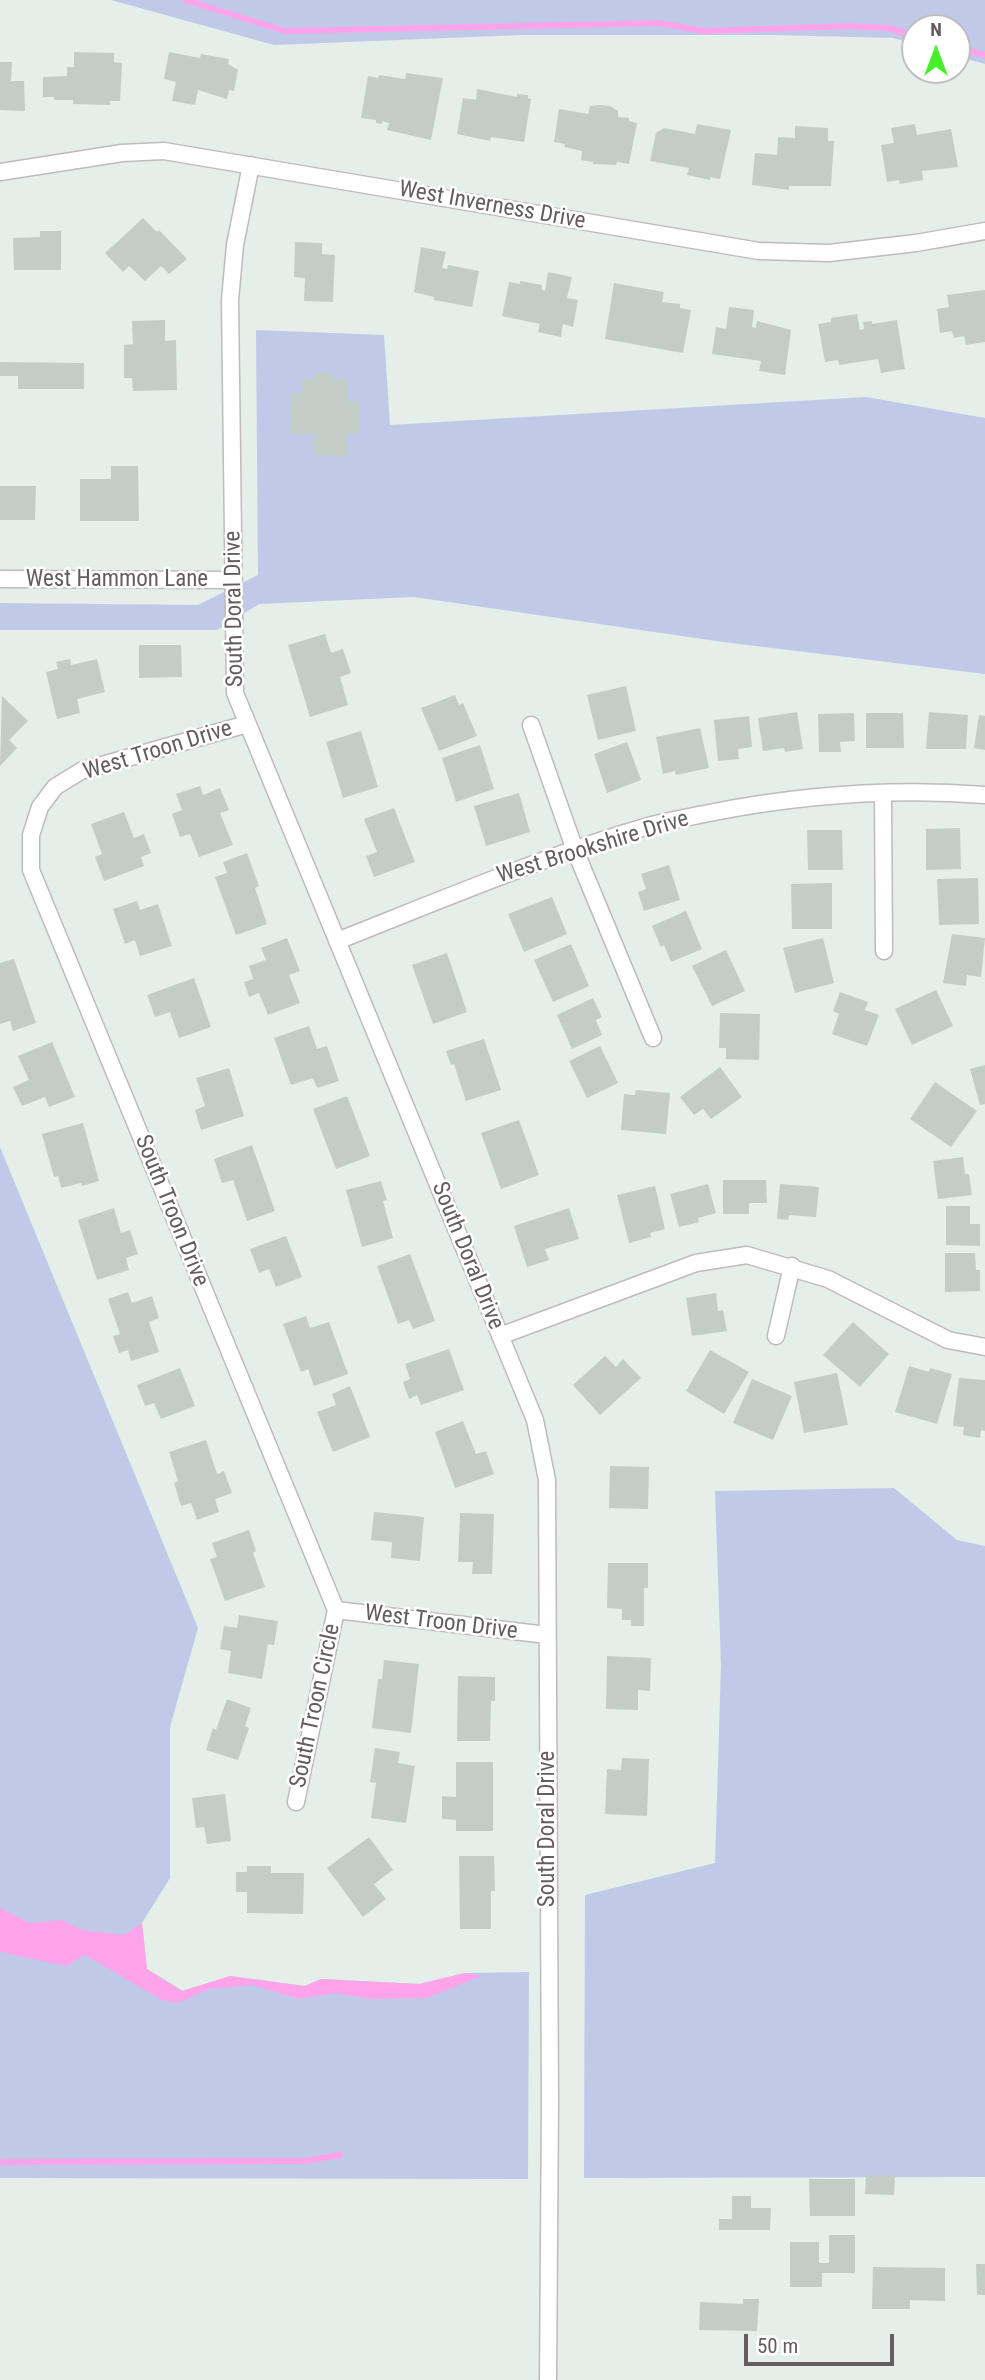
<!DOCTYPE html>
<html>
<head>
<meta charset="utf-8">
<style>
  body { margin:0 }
  #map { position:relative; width:985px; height:2380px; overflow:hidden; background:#e4efea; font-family:"Roboto Condensed",sans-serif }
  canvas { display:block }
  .north { position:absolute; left:901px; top:14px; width:70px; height:70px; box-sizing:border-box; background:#fff; border:2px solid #c1bec0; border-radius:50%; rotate:0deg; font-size:19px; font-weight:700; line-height:28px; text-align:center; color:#655c62 }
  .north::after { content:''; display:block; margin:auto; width:24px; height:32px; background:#48ed2c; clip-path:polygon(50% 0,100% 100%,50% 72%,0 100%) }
  .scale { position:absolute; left:744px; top:2334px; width:150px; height:32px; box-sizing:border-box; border:4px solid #655c62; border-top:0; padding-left:9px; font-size:21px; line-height:24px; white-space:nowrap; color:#655c62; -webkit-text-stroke:5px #fff; paint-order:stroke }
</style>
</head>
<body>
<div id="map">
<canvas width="985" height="2380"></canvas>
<div class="north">N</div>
<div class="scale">50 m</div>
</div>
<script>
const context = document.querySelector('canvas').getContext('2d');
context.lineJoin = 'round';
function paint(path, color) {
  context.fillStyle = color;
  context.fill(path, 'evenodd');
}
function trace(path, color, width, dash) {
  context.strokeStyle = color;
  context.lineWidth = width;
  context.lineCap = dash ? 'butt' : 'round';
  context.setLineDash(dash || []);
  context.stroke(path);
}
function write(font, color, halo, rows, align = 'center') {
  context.font = font + ' "Roboto Condensed",sans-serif';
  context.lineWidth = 5;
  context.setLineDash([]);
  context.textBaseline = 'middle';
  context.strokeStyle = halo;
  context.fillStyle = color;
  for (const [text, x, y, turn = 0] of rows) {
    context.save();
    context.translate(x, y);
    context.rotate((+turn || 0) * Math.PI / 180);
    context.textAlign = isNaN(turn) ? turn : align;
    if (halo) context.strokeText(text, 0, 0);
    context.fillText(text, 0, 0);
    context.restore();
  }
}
const green = new Path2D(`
  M111 0H985V64L957 56V28H915V44L893 38 775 35H522L274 45Z
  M256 330 384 335 390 425 866 397 985 418V674L723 642 414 597 259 604 217 630H0V603L198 605 258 575Z
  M0 1147 198 1628 170 1727V1878L142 1923 147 1969 183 1991 230 1976 305 1986 321 1979 419 1984 465 1973 529 1972 528 2179 0 2178Z
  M894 1488 957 1540 985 1546V2177L584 2178 585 1895 715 1863 721 1665 715 1491Z`);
const water = new Path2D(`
  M0 1908 30 1923 62 1920 82 1930 124 1935 142 1923 147 1969 182 1991 230 1976 305 1986 321 1979 419 1984 465 1973 482 1976 427 1998 371 1999 336 1993 299 1999 252 1985 209 1989 177 2003 162 2000 85 1955 66 1966 0 1952Z`);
const stream = new Path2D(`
  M185 0 285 31 660 23 704 31 850 26 888 28 915 36
  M957 47 985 55
  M0 2162 305 2161 340 2155`);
const building = new Path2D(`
  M74 52 114 53V62L122 63 120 101H110V105L73 104V100H54V97H43V77L67 76V67H74Z
  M169 52 200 58 201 54 229 59 228 64 238 70 234 91 229 90 227 99 198 90 195 105 172 101 176 82 164 79Z
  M0 62H12L11 81H24L25 111 0 110Z
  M406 73 443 78 431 140 387 130 389 123 382 121V124L376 123V120L361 118 368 76 378 78 379 75 405 79Z
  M477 89 517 97V94L528 95V98L531 99 524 142 491 137 490 141 457 134 463 98 476 100Z
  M600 105 610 106 618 111V117L629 118V121L637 123 629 164 617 162 616 165 593 164V162L581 160 582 151 564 147 565 144 554 142 559 109 588 114 590 106Z
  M697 124 731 130 720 179 710 177V180L687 175 689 168 650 161 656 133 664 128 695 134Z
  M915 124 917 135 951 129 958 167 922 171 923 180 900 184 899 180 887 182 881 145 894 143 891 128Z
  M795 126 828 128V141H834L831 186H789V190L752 185 755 153 777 155 778 137 795 138Z
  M143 218 157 232 159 230 187 259 169 274 161 266 145 281 129 266 123 272 105 253Z
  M40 231H61V270H14L13 238 40 237Z
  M295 242 322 243V254L335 255 333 302 304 301 305 278 294 277Z
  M421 247 446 252 442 268 447 269 448 265 479 271 472 307 434 300V297L414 292Z
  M548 272 572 277 567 298 578 300 573 327 563 324 561 337 538 332 540 324 502 316 509 282 520 284V281L542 285V290L545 291Z
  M614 283 664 292 662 302 680 304V308L691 310 683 353 605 339Z
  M985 290V342L966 345 964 336 954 338 952 331 940 333 937 309 949 307 947 295Z
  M729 307 754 310 752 327 756 328 757 321 791 330 785 375 759 371 761 361 712 354 716 327 726 329Z
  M857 314 860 330 864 329 863 322 872 321V324L897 320 905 369 881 373 878 359 839 365 838 360 825 362 818 324 831 322V318Z
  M165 320V341L176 340 177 390 133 391 132 378H124V345L133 344 132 321Z
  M0 362 84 363V389H18V376H0Z
  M314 373H333V379H348V401H360L359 433H347V456L313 455 314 434H290L291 393H302V379H314Z
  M111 466H138L139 521H80V479H111Z
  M0 486H36L35 520H0Z
  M325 634 331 653 343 649 351 673 340 677 348 705 310 717 288 645Z
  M139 645H181L182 677 139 678Z
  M70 659 71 665 97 659 105 692 77 699 80 713 57 719 46 672 58 669 56 662Z
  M626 686 636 731 598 740 587 695Z
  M455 695 459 705 463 703 477 736 439 751 421 708Z
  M2 696 28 721 9 740 17 748 0 766Z
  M797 712 803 749 785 752 784 748 763 751 758 718Z
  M929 712 968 715 966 749H926Z
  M854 713 855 741 840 742 841 752H819L818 714Z
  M866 713H903L904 748H866Z
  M979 715 985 716V750L974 748Z
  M749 716 752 747 738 749 739 759 718 761 714 720Z
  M700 728 709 768 676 775 675 771 663 774 656 737Z
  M361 731 378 787 343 798 326 742Z
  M627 742 641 780 607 793 594 754Z
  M480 745 494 789 456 802 442 758Z
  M200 786 203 795 220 788 229 810 220 813 233 845 199 857 190 834 180 837 172 814 182 810 176 794Z
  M519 793 530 832 486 846 474 806Z
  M394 808 415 862 374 877 366 856 377 852 364 819Z
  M124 812 134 838 144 834 151 853 141 857 144 866 104 881 95 857 102 854 91 824Z
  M960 828 961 869 926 870V829Z
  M807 830H842L843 870H808Z
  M247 853 259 886 255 888 267 924 236 935 215 877 227 873 223 862Z
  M669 865 680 900 644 911 638 892 646 889 641 874Z
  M978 878 979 924 939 925 937 879Z
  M832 883V929H792L791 884Z
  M552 897 567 934 524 952 508 914Z
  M137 901 140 910 158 904 172 946 140 956 135 940 125 944 113 909Z
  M686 911 702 949 671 962 664 945 661 947 652 926Z
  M952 934 985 938 981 977 967 975 966 986 943 983Z
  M287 938 300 971 289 975 300 1003 268 1015 259 993 249 997 244 982 253 979 249 966 266 960 261 948Z
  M823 938 834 983 795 993 783 948Z
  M571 944 589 986 553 1002 534 960Z
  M726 950 745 991 712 1006 692 966Z
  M447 953 467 1012 433 1024 412 965Z
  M14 959 36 1023 13 1031 10 1021 0 1024V963Z
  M194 978 211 1027 179 1038 170 1012 155 1017 147 995Z
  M936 990 953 1026 912 1045 895 1009Z
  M840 992 868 1002 865 1010 879 1015 867 1046 832 1034 839 1014 833 1011Z
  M593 998 602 1017 596 1020 602 1035 572 1049 557 1015Z
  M720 1013 760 1014 759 1060 726 1059V1048H719Z
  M309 1026 317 1049 327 1046 339 1081 317 1088 313 1078 291 1085 274 1038Z
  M484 1039 501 1090 466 1101 454 1064 451 1065 446 1051Z
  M52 1042 75 1097 49 1107 45 1097 22 1106 13 1087 29 1080 18 1056Z
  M600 1046 618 1083 587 1098 569 1061Z
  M985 1065V1104L980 1105 970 1069Z
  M720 1067 742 1097 711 1119 703 1109 694 1115 680 1097Z
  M229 1068 244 1116 201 1130 195 1110 205 1106 196 1078Z
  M935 1082 977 1111 951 1147 910 1119Z
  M636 1090 670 1093 666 1134 621 1130 624 1094 635 1095Z
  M347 1096 370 1156 336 1169 313 1109Z
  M519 1120 539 1175 501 1189 481 1133Z
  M83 1123 99 1181 82 1186 81 1183 61 1188 58 1176 54 1177 42 1134Z
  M252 1145 275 1211 247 1221 233 1180 222 1183 214 1159Z
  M963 1157 965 1174H969L972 1195 938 1199 933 1161Z
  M723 1180H766L767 1203H749V1214H723Z
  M381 1181 387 1200 383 1201 393 1238 362 1247 346 1190Z
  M708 1184 716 1213 698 1218 699 1222 679 1227 670 1194Z
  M780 1184 819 1187 816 1217 789 1215 788 1220 777 1219Z
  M655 1186 665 1229 650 1233 651 1237 629 1243 617 1195Z
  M946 1206H970V1224H980V1246L946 1245Z
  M114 1208 121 1233 130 1230 138 1254 126 1258 129 1270 97 1280 78 1220Z
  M569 1208 579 1239 545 1249 549 1260 527 1267 514 1226Z
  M286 1236 302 1277 276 1287 269 1269 259 1273 250 1249Z
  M945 1253H975L976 1270H980V1291L945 1292Z
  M410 1254 435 1321 413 1329 409 1320 398 1324 377 1266Z
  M128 1292 132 1303 152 1296 159 1318 149 1322 159 1352 131 1361 128 1350 119 1353 113 1336 120 1334 108 1299Z
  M716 1293 718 1311 723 1310 727 1331 692 1336 686 1298Z
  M306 1316 310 1328 329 1322 348 1374 314 1386 308 1369 301 1372 283 1324Z
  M853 1322 889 1354 860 1387 823 1355Z
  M449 1349 464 1390 421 1405 417 1395 409 1399 403 1382 410 1379 405 1364Z
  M710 1350 749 1372 724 1414 686 1391Z
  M605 1356 616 1367 623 1359 641 1378 600 1415 573 1385Z
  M909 1366 929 1372 930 1368 952 1374 937 1424 895 1412Z
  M180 1368 195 1406 161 1419 154 1403 145 1406 137 1385Z
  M837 1373 848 1425 804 1433 794 1382Z
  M959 1378 985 1380V1431L981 1430 980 1438 963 1435 964 1427 953 1426Z
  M752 1379 792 1396 773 1440 733 1423Z
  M350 1386 370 1437 333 1452 317 1412 336 1405 332 1394Z
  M463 1421 476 1454 486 1451 494 1474 455 1488 435 1432Z
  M206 1440 217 1474 224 1471 232 1493 215 1499 219 1512 197 1520 191 1503 181 1506 174 1483 178 1481 169 1452Z
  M610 1466 649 1467 648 1509 609 1508Z
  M374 1512 424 1517 420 1561 391 1558 392 1542 371 1540Z
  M460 1513 494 1514 492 1574H472L473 1562H458Z
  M249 1530 256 1551 253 1553 265 1587 225 1601 210 1559 217 1557 212 1543Z
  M608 1563H648V1588H644V1626H631V1620H622V1609L607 1608Z
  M239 1615 278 1621 274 1645 268 1644 262 1679 228 1673 231 1651 220 1649 224 1626 237 1628Z
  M607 1656 651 1658 650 1691 638 1690V1710L606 1709Z
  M384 1660 419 1664 411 1733 372 1728 378 1679H382Z
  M458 1676 495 1677V1701H491L490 1741H457Z
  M227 1699 251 1708 245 1726 249 1728 238 1760 206 1750 213 1728 216 1730Z
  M375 1748 400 1752 398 1763 415 1766 406 1823 371 1818 376 1783 370 1782Z
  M622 1758 649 1759 647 1816 605 1814 607 1769 621 1770Z
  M456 1762H493V1831H456V1820L442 1819V1796L456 1797Z
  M225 1794 231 1841 207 1844 204 1827 196 1828 192 1798Z
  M369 1837 393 1870 374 1884 386 1899 363 1917 327 1868Z
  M459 1856H494L495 1891H491V1929H460Z
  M247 1866H271V1873H304L303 1914 247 1913V1892H236V1872H247Z
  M866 2175H895L894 2195 865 2194Z
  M809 2179H855V2216H810Z
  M732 2196H751V2208H771L770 2230H719V2219H732Z
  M829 2235H855V2273H822V2287H790V2242H819V2263H829Z
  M976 2264H985V2295H977Z
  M873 2267 945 2268V2301L910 2300V2309H872Z
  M743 2299H759L757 2331 699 2330 700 2302 743 2304Z`);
const street = new Path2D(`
  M251 165 235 245 230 300 235 693 535 1420 547 1480 550 2102 548 2380
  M0 172 122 153 164 151 759 251 829 253 916 243 985 231
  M0 579 234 580
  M247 724 81 771 55 787 40 807 31 835V870L336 1610
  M531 725 575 850 653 1038
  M883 793 884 951
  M337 941C441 900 544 856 652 825 671 820 690 817 709 813 800 795 893 788 985 795
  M500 1336 696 1263 747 1255 828 1279 948 1340 985 1347
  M776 1336 792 1266
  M336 1610 547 1635
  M296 1802 336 1610`);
const streetNames = [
  ["West Inverness Drive",492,206,10],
  ["West Hammon Lane",117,580],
  ["South Doral Drive",235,609,-91],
  ["West Troon Drive",158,751,-17],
  ["West Brookshire Drive",593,848,-17],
  ["South Troon Drive",171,1211,68],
  ["South Doral Drive",467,1256,68],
  ["West Troon Drive",441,1623,7],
  ["South Troon Circle",316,1706,-78],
  ["South Doral Drive",548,1829,-90]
];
paint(green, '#c0c9e7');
paint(water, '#ffa4eb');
trace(stream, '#ffa4eb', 6);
paint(building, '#c2cdc7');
trace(street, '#c1b9be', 19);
trace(street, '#fff', 16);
write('23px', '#655c62', '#fff', streetNames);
</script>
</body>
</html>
